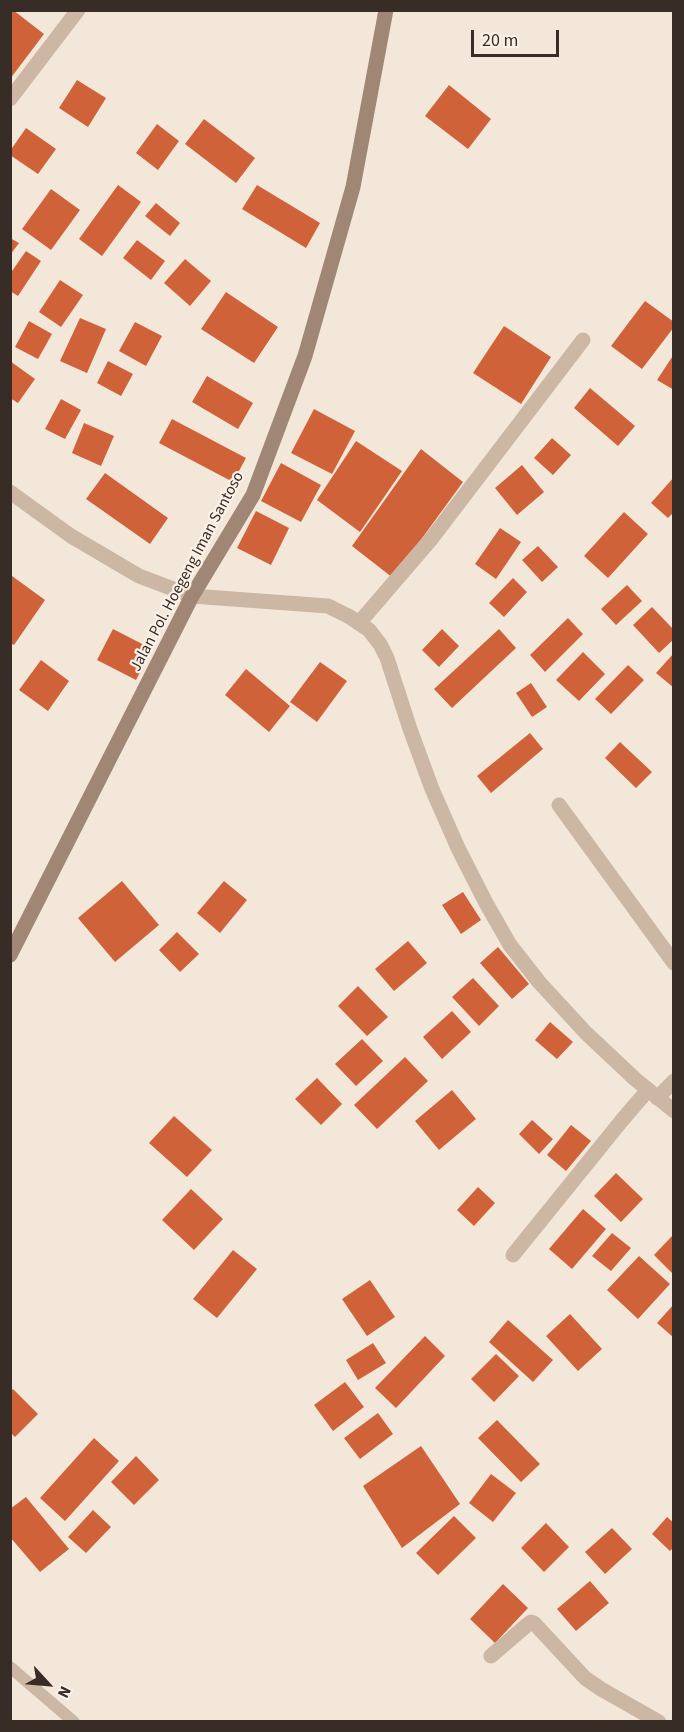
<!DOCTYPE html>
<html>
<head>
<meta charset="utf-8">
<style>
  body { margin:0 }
  #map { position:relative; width:684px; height:1732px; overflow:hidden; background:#f3e7d9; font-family:"Source Sans 3",sans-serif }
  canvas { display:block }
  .frame { position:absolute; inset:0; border:12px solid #372c26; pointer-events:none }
  .north { position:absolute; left:18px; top:1654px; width:60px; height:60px; -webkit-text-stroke:4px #fbf1e6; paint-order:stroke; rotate:116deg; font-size:16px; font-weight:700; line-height:24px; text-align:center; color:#372c26 }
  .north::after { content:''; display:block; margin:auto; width:21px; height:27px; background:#372c26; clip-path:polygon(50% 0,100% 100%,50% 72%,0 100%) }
  .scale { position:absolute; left:471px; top:30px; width:88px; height:27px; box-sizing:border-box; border:3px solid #372c26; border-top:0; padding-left:8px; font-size:18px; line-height:21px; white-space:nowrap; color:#372c26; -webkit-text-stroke:4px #fbf1e6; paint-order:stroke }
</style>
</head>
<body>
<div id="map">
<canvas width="684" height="1732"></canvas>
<div class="frame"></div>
<div class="north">N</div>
<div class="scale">20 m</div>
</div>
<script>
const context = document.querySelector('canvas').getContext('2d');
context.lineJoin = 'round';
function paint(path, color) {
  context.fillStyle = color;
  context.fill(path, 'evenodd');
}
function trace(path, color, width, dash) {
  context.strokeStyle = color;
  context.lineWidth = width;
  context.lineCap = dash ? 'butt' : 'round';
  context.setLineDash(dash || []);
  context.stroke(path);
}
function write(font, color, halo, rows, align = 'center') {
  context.font = font + ' "Source Sans 3",sans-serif';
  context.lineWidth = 4.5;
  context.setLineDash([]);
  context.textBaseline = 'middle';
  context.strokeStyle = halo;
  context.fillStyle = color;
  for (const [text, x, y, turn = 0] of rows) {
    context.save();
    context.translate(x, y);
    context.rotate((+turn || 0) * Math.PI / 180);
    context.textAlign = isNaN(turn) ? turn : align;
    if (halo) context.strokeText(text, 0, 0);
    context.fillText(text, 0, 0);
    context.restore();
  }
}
const building = new Path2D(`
  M10 10H13L44 34 10 79Z
  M77 80 106 98 88 127 59 108Z
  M449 85 491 119 468 149 425 116Z
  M204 119 255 158 236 183 185 144Z
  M157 124 179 141 158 170 136 153Z
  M26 128 56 149 38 174 10 155V151Z
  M118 185 141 202 102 256 79 239Z
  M257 185 320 223 306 248 242 209Z
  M51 189 80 210 51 250 22 229Z
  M156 203 180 223 170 236 145 216Z
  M10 238 19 243 10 255Z
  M137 240 165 261 151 280 123 258Z
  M26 251 41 261 18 296 10 291V274Z
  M185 259 211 281 190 306 164 283Z
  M60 280 83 295 61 327 39 312Z
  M226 292 278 327 254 363 201 329Z
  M645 301 674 322V327L642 369 611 346Z
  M80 318 106 329 87 373 60 361Z
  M29 321 52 334 38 359 15 347Z
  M135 322 162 336 146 366 119 351Z
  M504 326 551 357 521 404 473 373Z
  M674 354V390L657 380Z
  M10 361 35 379 18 403 10 398Z
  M108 361 133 374 121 396 97 383Z
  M207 376 253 403 238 429 192 402Z
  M590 388 635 426 618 446 574 408Z
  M61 399 81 410 65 439 45 429Z
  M314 409 355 431 332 474 291 453Z
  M172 419 246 458 233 482 159 443Z
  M84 423 114 436 101 466 72 453Z
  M552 438 571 455 553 475 534 458Z
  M356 441 402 471 360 532 317 500Z
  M421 449 463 482 393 578 352 546Z
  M281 463 321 485 301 522 261 501Z
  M522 465 544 492 517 515 495 488Z
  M105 473 168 518 150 544 86 499Z
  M674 477V512L668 518 651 503Z
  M256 511 289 528 271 565 237 548Z
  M624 512 648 534 608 578 584 556Z
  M500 528 521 542 496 579 475 564Z
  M538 546 558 567 542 582 522 560Z
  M12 576 45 600 14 645 10 643V579Z
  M513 578 527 592 504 617 489 603Z
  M627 585 642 601 616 625 601 609Z
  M652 607 674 630V639L659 653 633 625Z
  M568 618 583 634 545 672 530 655Z
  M113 629 152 649 136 680 97 660Z
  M442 629 459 646 439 667 422 650Z
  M499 629 516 648 452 708 434 689Z
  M583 652 605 674 579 701 556 680Z
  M674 653V688L656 673Z
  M41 660 69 681 48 711 19 690Z
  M320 662 347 681 317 722 290 702Z
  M628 665 644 680 611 714 595 699Z
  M246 669 290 706 269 732 225 695Z
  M531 683 547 707 532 717 516 693Z
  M530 733 543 749 491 793 477 776Z
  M620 742 652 772 636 788 605 758Z
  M122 881 159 925 115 962 78 918Z
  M224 881 247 900 220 933 197 913Z
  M463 892 481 920 461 934 442 905Z
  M177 932 199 954 180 972 159 950Z
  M408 941 427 963 394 991 375 969Z
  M498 947 529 984 512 999 480 963Z
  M473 978 499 1006 479 1026 452 997Z
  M358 986 388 1017 367 1036 338 1006Z
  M452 1011 471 1032 442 1059 423 1037Z
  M550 1022 573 1042 557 1059 535 1040Z
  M362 1039 383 1061 356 1086 335 1064Z
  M405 1057 428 1081 377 1129 354 1105Z
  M317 1078 342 1104 321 1125 295 1099Z
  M452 1090 476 1119 439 1150 415 1121Z
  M174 1116 212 1150 187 1177 149 1143Z
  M532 1120 553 1139 539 1154 519 1134Z
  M571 1125 591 1141 566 1171 547 1155Z
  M616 1173 643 1199 621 1222 594 1196Z
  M478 1187 495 1203 474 1226 457 1210Z
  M191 1189 223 1219 194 1250 162 1220Z
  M583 1209 606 1229 572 1269 549 1249Z
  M612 1233 631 1248 611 1271 592 1256Z
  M672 1236 674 1238V1275L654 1255Z
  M233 1250 257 1269 217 1318 193 1299Z
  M639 1256 670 1284 638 1319 607 1290Z
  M370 1280 395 1317 367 1336 342 1299Z
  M674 1304V1338L657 1323Z
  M570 1314 602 1349 578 1371 546 1336Z
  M508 1320 553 1360 533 1382 489 1342Z
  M425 1336 445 1356 396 1408 375 1388Z
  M373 1343 386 1363 358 1380 346 1360Z
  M496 1354 519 1376 494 1402 471 1379Z
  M345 1382 364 1407 333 1431 314 1405Z
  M13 1389 38 1414 15 1437 10 1432V1392Z
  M378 1413 393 1434 360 1459 344 1438Z
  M497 1420 540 1464 521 1482 478 1438Z
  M94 1438 119 1461 65 1521 40 1498Z
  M421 1446 460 1504 402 1548 363 1486Z
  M136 1456 159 1480 134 1505 111 1482Z
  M491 1474 516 1493 493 1522 469 1503Z
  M26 1497 69 1549 40 1572 10 1537V1509Z
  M93 1510 111 1527 86 1553 68 1537Z
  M454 1516 476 1538 438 1575 416 1553Z
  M667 1517 674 1523V1547L670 1551 652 1534Z
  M546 1523 569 1547 544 1572 521 1548Z
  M612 1528 632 1549 605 1574 585 1552Z
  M590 1581 609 1603 576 1631 557 1609Z
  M503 1584 528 1608 495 1643 470 1619Z`);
const lane = new Path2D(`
  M10 1667 74 1722`);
const street = new Path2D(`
  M10 99 78 10
  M10 492 71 536 139 576 192 596 328 606 350 617 369 630 380 644 387 658 410 729 432 789 458 848 486 903 510 945 539 982 586 1033 635 1079 674 1111
  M359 623 432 538 583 340
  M559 805 674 963
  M657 1098 674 1081
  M513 1255 623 1119 648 1090
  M491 1656 527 1625 531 1622 534 1623 585 1678 601 1689 659 1722`);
const secondary = new Path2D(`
  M10 955 192 596 253 495 305 356 353 187 386 10`);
const streetNames = [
  ["Jalan Pol. Hoegeng Iman Santoso",188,572,-62]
];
paint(building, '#d0623a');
trace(lane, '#ccb7a4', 12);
trace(street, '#ccb7a4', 15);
trace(secondary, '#a08675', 15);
write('16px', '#372c26', '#fbf1e6', streetNames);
</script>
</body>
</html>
